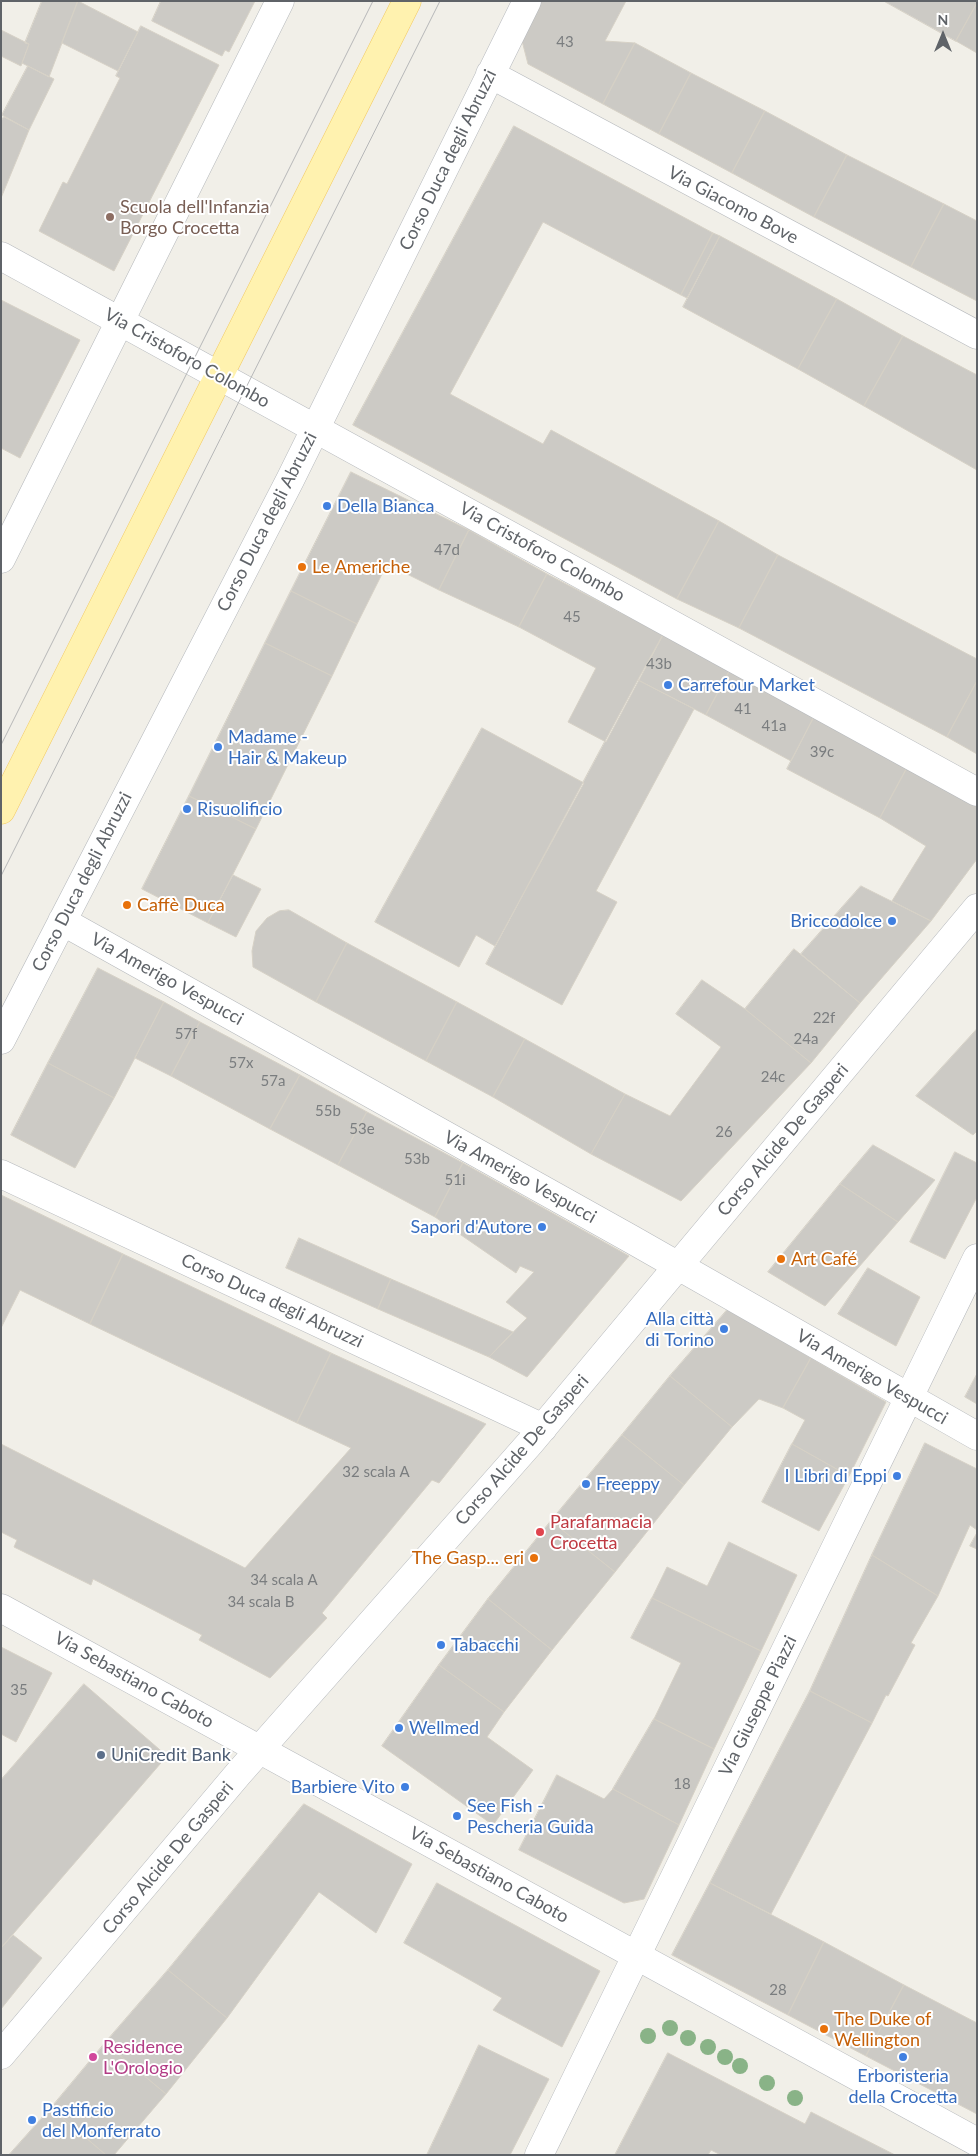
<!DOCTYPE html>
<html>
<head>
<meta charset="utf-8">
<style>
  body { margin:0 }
  #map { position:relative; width:978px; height:2156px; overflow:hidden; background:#f1efe8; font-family:Lato,sans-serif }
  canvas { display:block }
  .frame { position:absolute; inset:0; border:2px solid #5f6368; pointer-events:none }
  .north { position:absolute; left:918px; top:10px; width:50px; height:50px; -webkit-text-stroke:4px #fff; paint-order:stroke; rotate:0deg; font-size:14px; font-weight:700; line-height:20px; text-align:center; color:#5f6368 }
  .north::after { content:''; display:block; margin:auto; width:18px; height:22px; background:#5f6368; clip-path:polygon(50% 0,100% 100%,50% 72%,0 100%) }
</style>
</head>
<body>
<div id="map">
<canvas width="978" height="2156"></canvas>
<div class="frame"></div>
<div class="north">N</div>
</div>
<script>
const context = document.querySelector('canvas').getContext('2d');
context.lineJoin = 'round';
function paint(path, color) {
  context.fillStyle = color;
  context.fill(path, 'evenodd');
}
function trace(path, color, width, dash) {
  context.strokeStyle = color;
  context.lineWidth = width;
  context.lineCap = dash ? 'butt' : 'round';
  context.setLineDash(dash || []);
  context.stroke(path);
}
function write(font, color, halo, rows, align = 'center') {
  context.font = font + ' Lato,sans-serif';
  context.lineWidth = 4;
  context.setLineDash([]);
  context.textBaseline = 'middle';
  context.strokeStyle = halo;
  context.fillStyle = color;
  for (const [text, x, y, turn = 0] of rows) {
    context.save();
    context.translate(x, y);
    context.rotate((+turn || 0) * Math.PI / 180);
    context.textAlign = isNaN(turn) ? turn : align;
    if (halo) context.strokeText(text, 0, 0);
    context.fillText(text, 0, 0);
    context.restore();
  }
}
const building = new Path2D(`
  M42 1H78L49 77 22 63 29 44 25 43Z
  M78 1 138 32 118 71 62 43Z
  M161 1H255L229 52 225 50 222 56 152 21Z
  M537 1H626L605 41 635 43 603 104 528 64 520 33Z
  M884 1H977V3L956 41Z
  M977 3V53L956 41Z
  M141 26 219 65 114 271 39 231 63 182 67 184 120 78 116 76Z
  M1 30 29 44 21 66 1 56Z
  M635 43 691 73 659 134 603 104Z
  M28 66 54 79 29 130 2 115Z
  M691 73 765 111 732 173 659 134Z
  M765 111 847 155 814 217 732 173Z
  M4 117 29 130 1 198V121Z
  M514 126 713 233 681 295 543 222 450 394 543 444 551 430 719 521 677 599 353 425Z
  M847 155 944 204 911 267 814 217Z
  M944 204 977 221V301L911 267Z
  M713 233 720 236 687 298 681 295Z
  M720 236 837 299 798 369 683 307Z
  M837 299 903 336 864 406 798 369Z
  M1 300 80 340 20 458 1 448Z
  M903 336 977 375V470L864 406Z
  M351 472 469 530 439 590 387 564 357 624 291 591Z
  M719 521 778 555 739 628 677 599Z
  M469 530 547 574 519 627 439 590Z
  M778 555 977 659V681L947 737 739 628Z
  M547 574 663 635 606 742 568 722 596 668 519 627Z
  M291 591 357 624 332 676 265 643Z
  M663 635 730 670 706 715 638 680Z
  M265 643 332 676 256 829 189 796Z
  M730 670 814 717 791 761 706 715Z
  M638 680 694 709 596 891 617 902 562 1005 486 964Z
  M977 681V754L947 737Z
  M814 717 908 766 880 818 787 769Z
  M482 728 584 783 495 946 476 935 459 967 375 922Z
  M908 766 977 807V859L931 921 892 901 926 846 880 818Z
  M189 796 256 829 208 923 142 889Z
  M233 875 261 889 236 937 208 923Z
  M861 886 931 921 860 1003 801 954Z
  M289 910 347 943 316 1002 253 967 252 951 256 931 267 918 279 911Z
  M347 943 457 1002 426 1061 316 1002Z
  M794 949 860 1003 811 1063 745 1009Z
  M98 968 164 1002 114 1098 48 1063Z
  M702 980 745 1009 811 1063 681 1201 591 1154 625 1094 670 1116 721 1047 676 1014Z
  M164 1002 200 1022 171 1076 135 1058Z
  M457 1002 525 1039 493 1097 426 1061Z
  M200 1022 300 1075 270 1129 171 1076Z
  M977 1029V1131L973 1135 916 1096Z
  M525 1039 625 1094 591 1154 493 1097Z
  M48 1063 114 1098 75 1168 11 1135Z
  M300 1075 367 1112 338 1165 270 1129Z
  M367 1112 463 1163 435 1217 338 1165Z
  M873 1145 935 1180 898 1222 840 1184Z
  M955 1152 977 1163V1197L945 1259 910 1242Z
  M463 1163 629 1256 527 1377 489 1357 527 1318 506 1302 534 1272 520 1266 516 1273 435 1217Z
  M840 1184 898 1222 825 1306 768 1272Z
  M1 1195 123 1254 90 1324 20 1290 1 1328Z
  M299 1238 391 1279 378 1309 286 1268Z
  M123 1254 331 1353 297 1423 90 1324Z
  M868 1268 920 1297 896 1346 838 1314Z
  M391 1279 513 1332 489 1357 378 1309Z
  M728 1309 811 1358 783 1408 759 1399 732 1427 670 1376Z
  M331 1353 486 1424 439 1483 432 1480 322 1613 327 1618 270 1678 199 1640 202 1635 93 1579 91 1585 14 1547 17 1540 1 1532V1444L245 1568 351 1448 297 1423Z
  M811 1358 886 1402 849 1476 792 1444 805 1420 783 1408Z
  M977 1374V1404L965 1397Z
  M670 1376 732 1427 684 1485 622 1435Z
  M622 1435 684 1485 615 1572 551 1521Z
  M925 1443 977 1469V1530L970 1525 938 1596 872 1555Z
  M792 1444 849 1476 819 1531 762 1502Z
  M551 1521 615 1572 552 1650 488 1599Z
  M977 1533V1549L970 1546Z
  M729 1542 797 1575 761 1651 652 1598 667 1567 707 1586Z
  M872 1555 938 1596 911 1643 915 1645 888 1696 886 1695 872 1723 810 1691Z
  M652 1598 761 1651 714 1749 654 1719 681 1663 631 1638Z
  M488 1599 552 1650 504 1712 439 1665Z
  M1 1647 52 1673 16 1742 1 1734Z
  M439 1665 504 1712 487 1737 533 1770 493 1825 382 1746Z
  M84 1684 167 1756 1 1948V1780Z
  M810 1691 872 1723 771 1914 710 1883Z
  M654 1719 714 1749 679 1825 613 1789Z
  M557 1775 604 1799 613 1789 679 1825 644 1899 624 1903 519 1850Z
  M304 1804 412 1864 376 1933 319 1892 227 2018 168 1970Z
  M437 1883 600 1971 562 2047 493 2010 502 1998 404 1943Z
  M710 1883 824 1942 788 2015 672 1955Z
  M13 1935 42 1958 1 2009V1948Z
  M824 1942 904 1985 866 2056 788 2015Z
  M168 1970 227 2018 166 2094 105 2043Z
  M904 1985 977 2023V2114L866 2056Z
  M105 2043 166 2094 114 2155H106L51 2108Z
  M479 2045 549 2079 510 2155H427Z
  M668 2053 805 2124 811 2112 895 2155H721L711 2150 708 2155H615Z
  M51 2108 106 2155H9Z`);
const minor = new Path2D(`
  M490 74 977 335
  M1 256 977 792
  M1 559 280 1
  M62 921 631 1239 977 1436
  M1 1040 290 480 527 1
  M1 1174 543 1428
  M1 1608 977 2142
  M1 2055 238 1774 530 1443 977 908
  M539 2155 977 1258`);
const major = new Path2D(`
  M1 810 407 1`);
const tram = new Path2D(`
  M1 745 373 1
  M1 876 440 1`);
const trees = [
  [670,2028],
  [648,2036],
  [688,2038],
  [708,2047],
  [725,2057],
  [740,2066],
  [767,2083],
  [795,2098]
];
const markers = [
  [110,217,5,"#8d6e63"],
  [327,506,5,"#3f7fe0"],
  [302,567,5,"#e8710a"],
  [668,685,5,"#3f7fe0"],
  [218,747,5,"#3f7fe0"],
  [187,809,5,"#3f7fe0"],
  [127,905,5,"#e8710a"],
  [892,921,5,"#3f7fe0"],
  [542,1227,5,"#3f7fe0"],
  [781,1259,5,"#e8710a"],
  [724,1329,5,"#3f7fe0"],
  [897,1476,5,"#3f7fe0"],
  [586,1484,5,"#3f7fe0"],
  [540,1532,5,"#e0444e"],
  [534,1558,5,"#e8710a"],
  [441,1645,5,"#3f7fe0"],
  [399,1728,5,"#3f7fe0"],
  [101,1755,5,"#5c6f8a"],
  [405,1787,5,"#3f7fe0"],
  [457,1816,5,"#3f7fe0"],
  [824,2029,5,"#e8710a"],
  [93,2057,5,"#d1479c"],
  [903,2057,5,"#3f7fe0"],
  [32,2120,5,"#3f7fe0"]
];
const numberNames = [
  ["43",565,42],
  ["47d",447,550],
  ["45",572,617],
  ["43b",659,664],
  ["41",743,709],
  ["41a",774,726],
  ["39c",822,752],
  ["22f",824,1018],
  ["57f",186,1034],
  ["24a",806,1039],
  ["57x",241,1063],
  ["24c",773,1077],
  ["57a",273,1081],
  ["55b",328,1111],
  ["53e",362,1129],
  ["26",724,1132],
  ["53b",417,1159],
  ["51i",455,1180],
  ["32 scala A",376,1472],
  ["34 scala A",284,1580],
  ["34 scala B",261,1602],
  ["35",19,1690],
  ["18",682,1784],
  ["28",778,1990]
];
const streetNames = [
  ["Corso Duca degli Abruzzi",448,160,-64],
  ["Via Giacomo Bove",733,205,28],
  ["Via Cristoforo Colombo",187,358,29],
  ["Corso Duca degli Abruzzi",267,522,-63],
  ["Via Cristoforo Colombo",542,552,29],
  ["Corso Duca degli Abruzzi",82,882,-63],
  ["Via Amerigo Vespucci",167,979,29],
  ["Corso Alcide De Gasperi",783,1140,-50],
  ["Via Amerigo Vespucci",520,1177,29],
  ["Corso Duca degli Abruzzi",272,1301,25],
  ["Via Amerigo Vespucci",872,1377,30],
  ["Corso Alcide De Gasperi",522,1450,-49],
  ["Via Sebastiano Caboto",134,1680,29],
  ["Via Giuseppe Piazzi",758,1706,-64],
  ["Corso Alcide De Gasperi",168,1858,-50],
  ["Via Sebastiano Caboto",489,1875,29]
];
const educationNames = [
  ["Scuola dell'Infanzia",120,207],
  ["Borgo Crocetta",120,228]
];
const shopNames = [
  ["Della Bianca",337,506],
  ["Carrefour Market",678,685],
  ["Madame -",228,737],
  ["Hair & Makeup",228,758],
  ["Risuolificio",197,809],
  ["Briccodolce",882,921,"right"],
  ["Sapori d'Autore",532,1227,"right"],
  ["Alla città",714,1319,"right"],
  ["di Torino",714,1340,"right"],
  ["I Libri di Eppi",887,1476,"right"],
  ["Freeppy",596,1484],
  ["Tabacchi",451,1645],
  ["Wellmed",409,1728],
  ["Barbiere Vito",395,1787,"right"],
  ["See Fish -",467,1806],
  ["Pescheria Guida",467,1827],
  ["Erboristeria",903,2076,"center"],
  ["della Crocetta",903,2097,"center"],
  ["Pastificio",42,2110],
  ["del Monferrato",42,2131]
];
const foodNames = [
  ["Le Americhe",312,567],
  ["Caffè Duca",137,905],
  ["Art Café",791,1259],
  ["The Gasp... eri",524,1558,"right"],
  ["The Duke of",834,2019],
  ["Wellington",834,2040]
];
const healthNames = [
  ["Parafarmacia",550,1522],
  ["Crocetta",550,1543]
];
const serviceNames = [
  ["UniCredit Bank",111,1755]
];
const hotelNames = [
  ["Residence",103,2047],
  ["L'Orologio",103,2068]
];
paint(building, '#cccac5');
trace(building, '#d6d1c6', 1);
trace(minor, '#b5b8bc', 29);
trace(major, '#f2c960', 29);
trace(minor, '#fff', 28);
trace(major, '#fff2af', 28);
trace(tram, '#b6b7b8', 1);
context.fillStyle = '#89b387';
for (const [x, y] of trees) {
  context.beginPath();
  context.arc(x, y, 8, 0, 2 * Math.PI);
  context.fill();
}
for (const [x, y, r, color] of markers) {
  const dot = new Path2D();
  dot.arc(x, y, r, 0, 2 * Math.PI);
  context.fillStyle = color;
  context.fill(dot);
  trace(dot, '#fff', 2);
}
write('15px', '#7a7d7f', null, numberNames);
write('18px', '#5f6368', '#fff', streetNames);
write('18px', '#785e54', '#fff', educationNames, 'left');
write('18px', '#366cbe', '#fff', shopNames, 'left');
write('18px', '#c56008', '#fff', foodNames, 'left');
write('18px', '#be3a42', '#fff', healthNames, 'left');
write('18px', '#4e5e75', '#fff', serviceNames, 'left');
write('18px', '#b23c85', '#fff', hotelNames, 'left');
</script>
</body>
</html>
